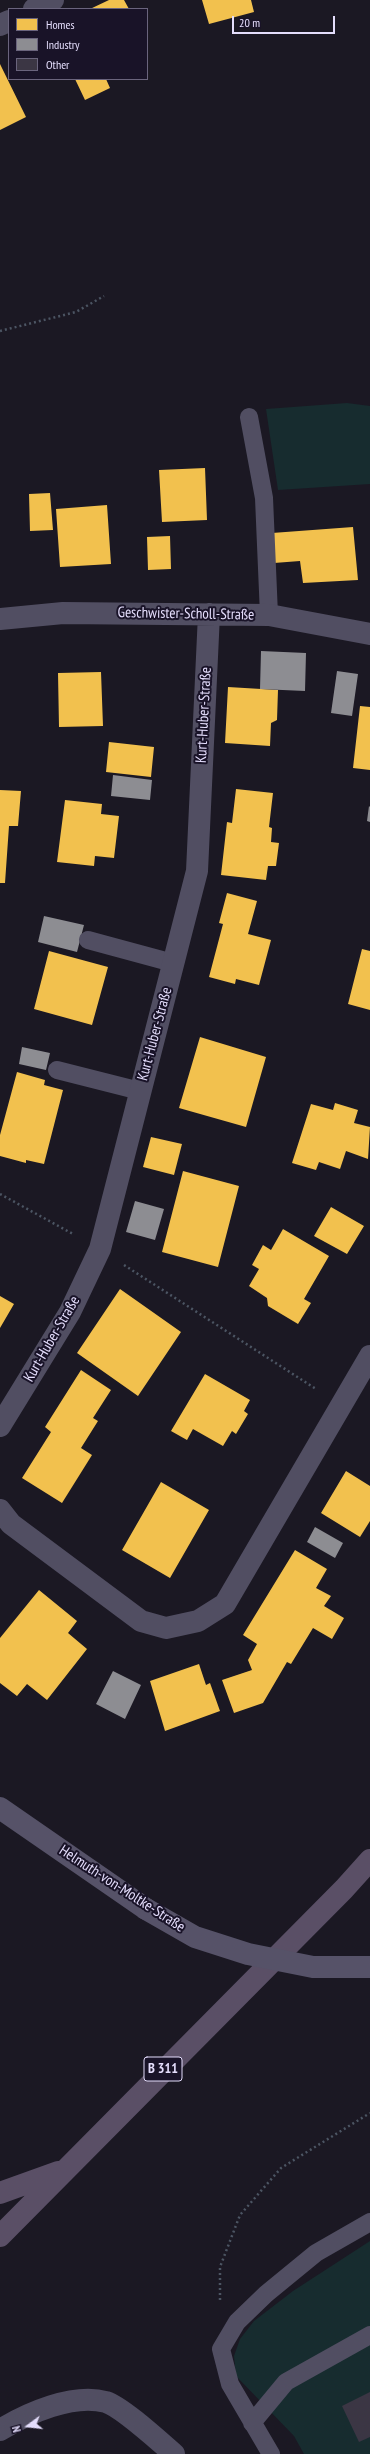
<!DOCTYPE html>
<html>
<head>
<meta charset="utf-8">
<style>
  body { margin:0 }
  #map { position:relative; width:370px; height:2454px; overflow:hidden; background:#1b1823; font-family:"PT Sans Narrow",sans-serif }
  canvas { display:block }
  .legend { position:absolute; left:8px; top:8px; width:140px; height:72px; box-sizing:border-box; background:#191328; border:1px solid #6a647d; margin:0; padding:5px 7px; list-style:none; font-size:12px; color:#e4ddfc }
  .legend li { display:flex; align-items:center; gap:8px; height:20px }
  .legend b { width:20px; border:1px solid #6a647d }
  .north { position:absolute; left:8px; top:2406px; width:40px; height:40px; -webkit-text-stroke:3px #191328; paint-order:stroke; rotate:255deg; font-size:11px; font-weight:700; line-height:16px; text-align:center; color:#e4ddfc }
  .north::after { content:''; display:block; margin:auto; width:14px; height:18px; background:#e4ddfc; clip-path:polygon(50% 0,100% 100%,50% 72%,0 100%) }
  .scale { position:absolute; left:232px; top:16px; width:103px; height:18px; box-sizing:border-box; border:2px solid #e4ddfc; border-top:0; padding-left:5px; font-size:12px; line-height:14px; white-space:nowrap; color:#e4ddfc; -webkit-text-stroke:3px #191328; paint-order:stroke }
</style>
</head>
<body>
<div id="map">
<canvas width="370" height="2454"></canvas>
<ul class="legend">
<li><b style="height:11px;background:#f2c14e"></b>Homes</li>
<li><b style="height:11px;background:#8d8d92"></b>Industry</li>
<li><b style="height:11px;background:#3b3644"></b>Other</li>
</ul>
<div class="north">N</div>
<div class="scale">20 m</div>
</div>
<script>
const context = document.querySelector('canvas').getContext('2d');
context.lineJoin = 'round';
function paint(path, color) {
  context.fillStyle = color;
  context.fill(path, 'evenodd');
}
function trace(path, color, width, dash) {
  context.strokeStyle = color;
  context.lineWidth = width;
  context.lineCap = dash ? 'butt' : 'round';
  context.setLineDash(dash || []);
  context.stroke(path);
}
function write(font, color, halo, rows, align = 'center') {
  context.font = font + ' "PT Sans Narrow",sans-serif';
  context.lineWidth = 4;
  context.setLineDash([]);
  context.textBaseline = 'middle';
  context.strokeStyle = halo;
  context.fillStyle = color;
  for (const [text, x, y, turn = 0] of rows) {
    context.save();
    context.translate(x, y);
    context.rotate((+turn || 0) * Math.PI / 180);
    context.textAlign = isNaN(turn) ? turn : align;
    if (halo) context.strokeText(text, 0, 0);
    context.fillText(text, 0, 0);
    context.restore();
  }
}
const green = new Path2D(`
  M347 403 370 406V484L278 490 266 409Z
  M370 2241V2454H304L294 2436 236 2376 234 2356 240 2339 254 2321 293 2291Z`);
const homes = new Path2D(`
  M109 0H124L129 9H90Z
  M202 0H251L254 12 209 24Z
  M0 64 26 117 0 130Z
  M75 79H106L110 88 85 100Z
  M205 468 207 520 162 522 159 470Z
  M50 493 53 530 30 531 29 494Z
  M107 505 111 564 60 567 56 509Z
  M353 527 358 580 303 583 300 561 274 563 272 533Z
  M170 536 171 569 148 570 147 537Z
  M101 672 103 726 59 727 58 673Z
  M228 687 278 690 277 720 271 723 270 746 225 743Z
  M360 706 370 707V770L353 768Z
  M109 742 154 747 151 777 106 772Z
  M236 789 273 793 269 827 272 828 271 842 279 843 276 866H268L266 880 221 875 227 822 232 823Z
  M0 790 21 791 18 826H9L5 883H0Z
  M65 800 102 804 101 814 119 816 114 858 95 856 94 866 57 862Z
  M227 893 257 901 248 934 271 940 259 985 236 979 235 984 209 977 223 924 219 923Z
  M362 949 370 951V1010L348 1004Z
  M49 951 108 967 92 1025 34 1009Z
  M200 1037 266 1057 246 1127 179 1108Z
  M17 1072 45 1080 44 1085 63 1090 44 1164 26 1160V1163L0 1156V1135Z
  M335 1103 358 1110 354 1123 370 1127 368 1159 346 1151 340 1169 319 1162 316 1170 292 1163 311 1104 333 1110Z
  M151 1137 182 1144 174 1175 143 1167Z
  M183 1171 239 1186 218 1267 162 1252Z
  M331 1207 364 1226 347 1254 314 1236Z
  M283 1229 329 1256 304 1299 311 1303 298 1324 268 1306 267 1298 249 1286 259 1269 252 1265 263 1245 271 1250Z
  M120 1289 181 1332 138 1396 77 1353Z
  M0 1296 14 1304 0 1328Z
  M81 1370 111 1390 93 1418 98 1421 81 1448 92 1455 62 1503 22 1478 51 1432 45 1427Z
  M205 1374 250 1400 244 1411 248 1414 236 1434 232 1431 223 1446 193 1429 187 1440 171 1431Z
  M346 1471 370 1486V1521L360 1537 321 1513Z
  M161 1482 209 1510 170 1578 122 1550Z
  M295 1550 327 1569 316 1588 331 1596 324 1606 344 1618 332 1639 313 1628 291 1664 287 1662 263 1703 234 1713 222 1680 252 1670 248 1660 257 1644 243 1635Z
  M39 1590 77 1621 68 1633 87 1649 47 1700 27 1684 17 1696 0 1683V1638Z
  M199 1664 206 1685 210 1683 220 1711 165 1731 150 1681Z`);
const industry = new Path2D(`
  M261 651 306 653 305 691 260 689Z
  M337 671 358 674 352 716 331 713Z
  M113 775 152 780 150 800 111 796Z
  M369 806 370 807V822L367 821Z
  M44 916 84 925 77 952 38 942Z
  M22 1047 50 1053 46 1070 19 1064Z
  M135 1201 164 1209 155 1240 126 1232Z
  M315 1527 343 1543 335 1558 307 1542Z
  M113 1671 141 1685 125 1719 96 1704Z`);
const building = new Path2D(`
  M370 2392V2437L359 2442 342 2406Z`);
const path = new Path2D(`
  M0 331 76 312 104 296
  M0 1194 73 1234
  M124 1265 316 1389
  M220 2300V2267L240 2215 281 2168 370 2113`);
const lane = new Path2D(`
  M249 417 264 498 269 615
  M88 940 173 963
  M57 1070 140 1091
  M252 2423 286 2382 370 2335
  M271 2454 230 2384 221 2349 237 2322 266 2294 316 2253 370 2222`);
const street = new Path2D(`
  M34 9 53 0
  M0 25 9 21
  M0 619 63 613 269 615 370 634
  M0 1426 70 1312 100 1249 197 871 209 614
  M0 1510 11 1524 141 1621 166 1628 198 1621 225 1604 370 1356
  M0 2430C28 2413 73 2393 106 2402 122 2407 160 2442 174 2454`);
const secondary = new Path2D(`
  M0 1808 146 1909`);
const primary = new Path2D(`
  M0 2193 58 2172
  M0 2236 344 1889 370 1860`);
const secondaryBridge = new Path2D(`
  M146 1909 195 1937 248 1954 313 1967H370`);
const shields = [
  [163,2069,38]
];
const shieldNames = [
  ["B 311",163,2069]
];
const streetNames = [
  ["Geschwister-Scholl-Straße",186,614,1],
  ["Kurt-Huber-Straße",204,715,-87],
  ["Kurt-Huber-Straße",155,1034,-75],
  ["Kurt-Huber-Straße",52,1339,-60],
  ["Helmuth-von-Moltke-Straße",122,1889,33]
];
paint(green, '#172c2f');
paint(homes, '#f2c14e');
paint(industry, '#8d8d92');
paint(building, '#3b3644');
trace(path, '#4c5563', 2.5, [2, 3]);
trace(lane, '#514e62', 18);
trace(street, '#514e62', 22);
trace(secondary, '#565268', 22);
trace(primary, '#5a4f66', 22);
trace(secondaryBridge, '#565268', 22);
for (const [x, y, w] of shields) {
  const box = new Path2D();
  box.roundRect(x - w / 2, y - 12, w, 24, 3);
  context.fillStyle = '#191328';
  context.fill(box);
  trace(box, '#e4ddfc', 1);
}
write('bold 14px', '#e4ddfc', null, shieldNames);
write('15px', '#e4ddfc', '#191328', streetNames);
</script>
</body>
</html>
